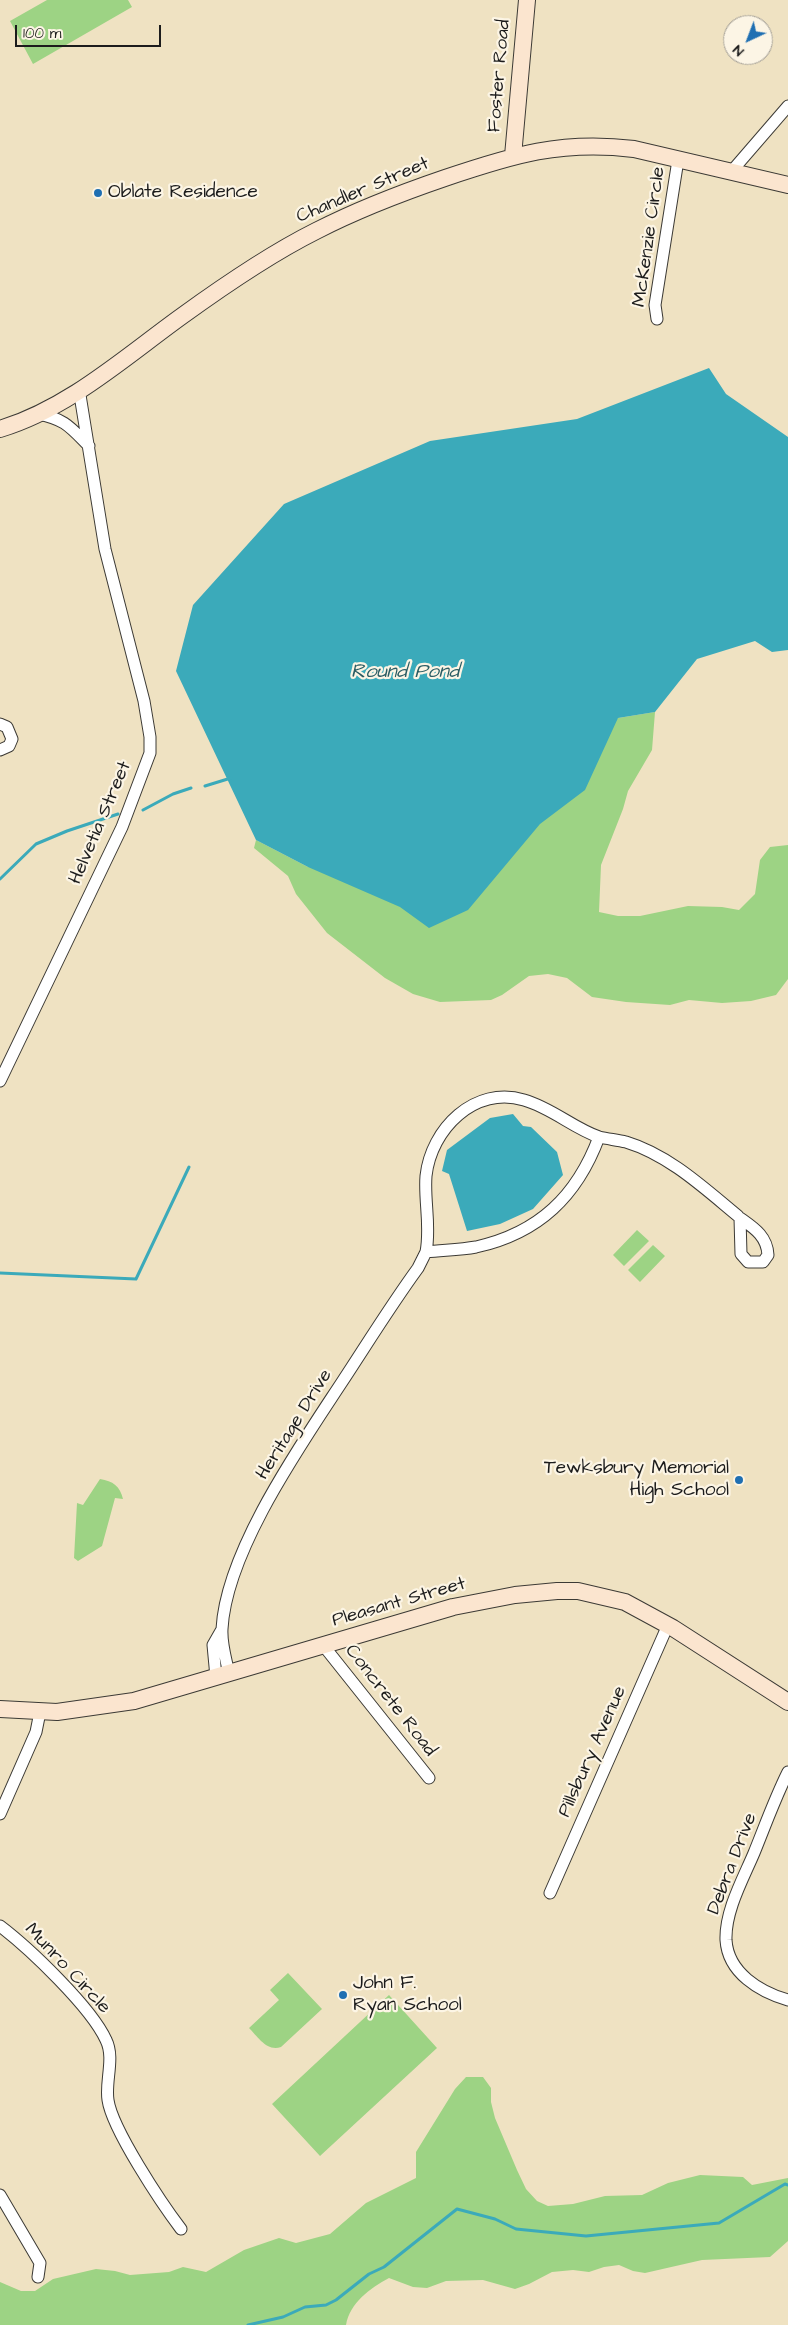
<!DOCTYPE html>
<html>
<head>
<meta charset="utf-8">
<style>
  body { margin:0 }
  #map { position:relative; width:788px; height:2325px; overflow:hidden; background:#efe2c2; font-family:"Architects Daughter",sans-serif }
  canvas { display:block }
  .north { position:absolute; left:723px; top:15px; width:50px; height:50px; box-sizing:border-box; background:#fcf5e5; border:1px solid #a29e95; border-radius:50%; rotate:223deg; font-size:14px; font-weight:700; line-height:20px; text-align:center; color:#1c1c1c }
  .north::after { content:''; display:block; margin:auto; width:18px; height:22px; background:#1f6fb2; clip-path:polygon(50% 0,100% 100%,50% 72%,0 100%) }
  .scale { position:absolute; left:15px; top:25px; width:146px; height:22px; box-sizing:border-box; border:2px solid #1c1c1c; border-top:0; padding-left:6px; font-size:15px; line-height:18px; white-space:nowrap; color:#1c1c1c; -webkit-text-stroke:4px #fcf5e5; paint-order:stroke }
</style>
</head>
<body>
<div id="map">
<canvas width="788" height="2325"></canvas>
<div class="north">N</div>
<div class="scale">100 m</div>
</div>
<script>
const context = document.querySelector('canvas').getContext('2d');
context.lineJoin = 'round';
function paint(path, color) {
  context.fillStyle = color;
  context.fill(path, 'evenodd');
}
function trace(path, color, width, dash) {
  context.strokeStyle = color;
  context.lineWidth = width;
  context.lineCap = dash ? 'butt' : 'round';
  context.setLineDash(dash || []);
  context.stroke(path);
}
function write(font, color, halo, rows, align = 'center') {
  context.font = font + ' "Architects Daughter",sans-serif';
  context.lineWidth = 4.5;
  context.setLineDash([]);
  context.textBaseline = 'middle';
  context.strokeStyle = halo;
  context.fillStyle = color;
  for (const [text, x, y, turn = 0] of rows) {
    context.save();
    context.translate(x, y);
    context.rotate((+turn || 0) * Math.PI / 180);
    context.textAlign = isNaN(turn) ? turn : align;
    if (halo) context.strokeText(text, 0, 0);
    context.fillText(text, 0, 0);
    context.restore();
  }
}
const green = new Path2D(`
  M47 0H128L132 7 33 64 10 21Z
  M655 712 652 750 628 791 623 809 601 865 599 912 618 916H640L688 906 722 907 739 910 755 894 760 860 770 847 788 845V979L776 995 751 1001 722 1003 689 1000 670 1005 626 1002 592 997 567 978 548 974 529 976 502 995 491 1000 440 1002 413 994 385 978 327 933 296 894 288 876 254 848 256 840 308 867 618 718Z
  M637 1230 649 1241 624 1266 613 1255Z
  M653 1245 665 1256 640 1282 628 1270Z
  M100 1479C113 1481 120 1486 123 1499L115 1498 102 1546 78 1561 74 1558 77 1503 83 1505Z
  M288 1973 322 2009 281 2047C267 2052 258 2037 249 2028L279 2000 270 1990Z
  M389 1995 437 2048 320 2156 272 2104Z
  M466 2077H483L491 2088V2102L495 2118 517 2170 526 2189 537 2201 548 2206 573 2204 605 2196 642 2195 668 2183 700 2175 743 2177 752 2185 788 2178V2241L770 2257 702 2260 645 2273 633 2271 619 2265 604 2267 589 2272 573 2270 552 2272 529 2284 515 2289 483 2280 446 2281 427 2288 413 2287 389 2278C370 2288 350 2303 346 2325H0V2282L21 2291H35L53 2279 96 2269 115 2271 130 2275 169 2272 183 2267 206 2272 244 2250 279 2238 296 2243 330 2234 366 2203 416 2178V2152L455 2089Z`);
const water = new Path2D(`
  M709 368 726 394 788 437V650L772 652 755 641 697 659 655 712 618 718 585 790 540 824 468 910 429 928 400 907 308 867 256 840 176 671 193 605 284 504 430 441 577 419Z
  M513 1114 523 1126 531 1127 557 1152 563 1175 533 1209 500 1224 467 1231 449 1174 442 1171 447 1150 490 1118Z`);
const stream = new Path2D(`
  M205 786 231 778
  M143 810 173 794 191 788
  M0 879 36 844 67 831 118 814
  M0 1273 136 1279 189 1167
  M248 2325 283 2317 305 2307 326 2305 336 2300 369 2274 384 2267 457 2209 495 2219 516 2229 586 2236 719 2223 785 2184 788 2185`);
const street = new Path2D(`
  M731 172 788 106
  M657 319 655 305 678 160
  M38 414C65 419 70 427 89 446
  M0 724 7 727 12 739 9 746 0 750
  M0 1081 122 827 150 753V737L144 701 105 549 79 389
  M599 1137C608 1139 617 1140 626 1142 669 1155 704 1188 738 1216
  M740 1218C754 1228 767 1236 768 1255L763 1262H748L741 1254Z
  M323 1645 429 1778
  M229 1674C226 1659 221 1644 222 1629 226 1552 300 1446 342 1382 367 1344 391 1305 418 1268L426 1252C442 1250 459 1250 476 1247 539 1233 577 1196 599 1137 573 1128 552 1108 524 1100 475 1085 431 1129 426 1176 424 1201 431 1226 426 1252
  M216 1677 213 1645 221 1631
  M788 1772C775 1798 765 1826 754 1853 743 1879 725 1911 726 1940 728 1973 760 1992 788 2000
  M0 1814 36 1732 40 1712
  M550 1893 668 1625
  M0 1926C29 1948 91 2007 106 2040 115 2058 105 2081 108 2100 112 2129 162 2204 181 2229
  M0 2195 40 2263 38 2277`);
const secondary = new Path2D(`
  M513 156 527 0
  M0 429C69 408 125 357 182 316 222 287 272 253 316 231 357 210 401 193 445 178 513 155 561 140 634 149L788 185
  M0 1709 57 1712 134 1701 453 1607 515 1595 557 1591H578L625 1602 673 1628 788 1702`);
const markers = [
  [98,193,5,"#1f6fb2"],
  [739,1480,5,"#1f6fb2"],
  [343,1995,5,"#1f6fb2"]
];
const streetNames = [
  ["Foster Road",500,76,-85],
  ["Chandler Street",363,191,-23],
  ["McKenzie Circle",650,237,-82],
  ["Helvetia Street",101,823,-67],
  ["Heritage Drive",295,1425,-58],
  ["Pleasant Street",399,1603,-16],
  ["Concrete Road",390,1701,52],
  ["Pillsbury Avenue",593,1752,-66],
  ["Debra Drive",733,1864,-69],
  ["Munro Circle",67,1969,47]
];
const poiNames = [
  ["Oblate Residence",108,193],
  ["Tewksbury Memorial",729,1469,"right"],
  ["High School",729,1491,"right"],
  ["John F.",353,1984],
  ["Ryan School",353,2006]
];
const waterNames = [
  ["Round Pond",405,673]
];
paint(green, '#9dd384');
paint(water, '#3baaba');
trace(stream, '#3baaba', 3);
trace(street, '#3c3a35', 13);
trace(secondary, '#3c3a35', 18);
trace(street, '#fff', 11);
trace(secondary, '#fbe5cf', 16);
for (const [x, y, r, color] of markers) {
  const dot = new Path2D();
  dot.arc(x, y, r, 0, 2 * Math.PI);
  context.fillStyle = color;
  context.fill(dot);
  trace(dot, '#fcf5e5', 2);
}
write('19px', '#1c1c1c', '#fcf5e5', streetNames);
write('19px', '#1c1c1c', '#fcf5e5', poiNames, 'left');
write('italic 20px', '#2a5c63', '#fcf5e5', waterNames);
</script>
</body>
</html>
